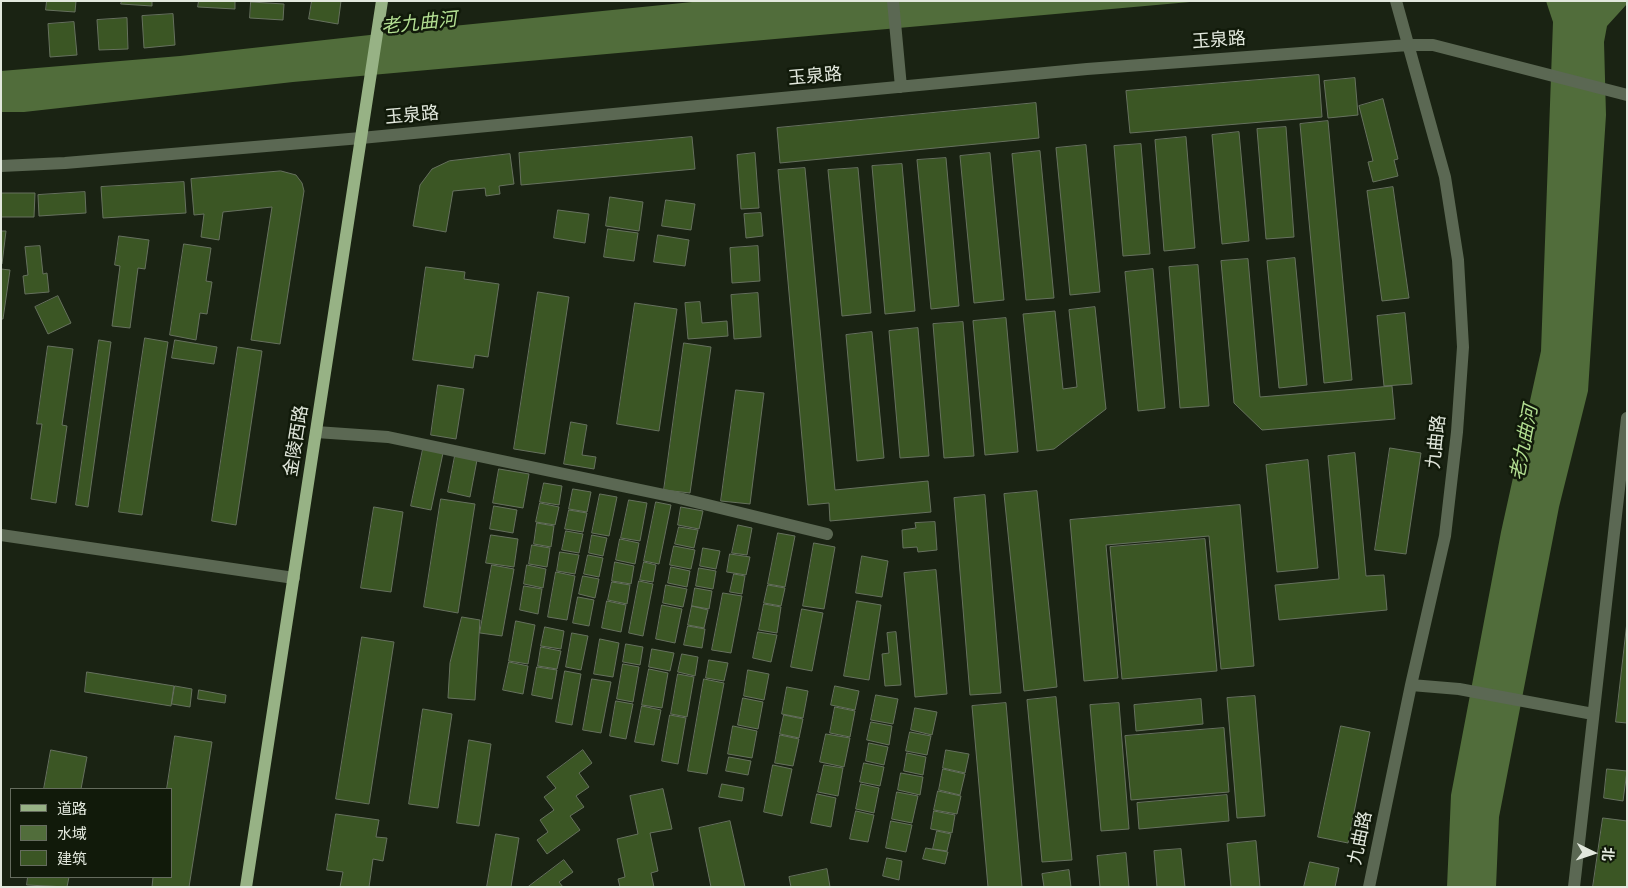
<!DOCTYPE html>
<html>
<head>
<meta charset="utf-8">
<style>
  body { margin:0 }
  #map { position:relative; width:1628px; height:888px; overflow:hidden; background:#1a2313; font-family:"DM Sans","Noto Sans SC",sans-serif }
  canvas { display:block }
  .frame { position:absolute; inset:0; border:2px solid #e2e8dd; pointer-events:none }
  .legend { position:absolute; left:10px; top:788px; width:162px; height:90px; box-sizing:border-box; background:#111a0a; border:1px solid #656c5e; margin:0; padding:6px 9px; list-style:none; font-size:15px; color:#e2e8dd }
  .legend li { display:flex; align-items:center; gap:10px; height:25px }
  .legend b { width:25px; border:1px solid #656c5e }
  .north { position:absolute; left:1568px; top:828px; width:50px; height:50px; -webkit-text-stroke:4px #111a0a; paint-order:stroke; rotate:94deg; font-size:14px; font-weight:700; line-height:20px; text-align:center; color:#e2e8dd }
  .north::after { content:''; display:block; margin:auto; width:18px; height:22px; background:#e2e8dd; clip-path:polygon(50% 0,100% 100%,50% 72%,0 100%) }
</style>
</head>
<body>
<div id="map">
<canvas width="1628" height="888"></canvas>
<div class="frame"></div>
<ul class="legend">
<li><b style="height:6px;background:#97b285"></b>道路</li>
<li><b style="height:14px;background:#516d3b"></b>水域</li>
<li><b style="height:14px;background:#3b5624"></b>建筑</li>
</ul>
<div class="north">北</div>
</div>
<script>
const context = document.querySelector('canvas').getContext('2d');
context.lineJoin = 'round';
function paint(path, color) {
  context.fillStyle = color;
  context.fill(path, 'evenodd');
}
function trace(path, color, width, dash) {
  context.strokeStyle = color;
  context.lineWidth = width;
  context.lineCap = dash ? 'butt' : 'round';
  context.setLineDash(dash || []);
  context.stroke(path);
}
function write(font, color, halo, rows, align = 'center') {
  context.font = font + ' "DM Sans","Noto Sans SC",sans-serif';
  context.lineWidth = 5;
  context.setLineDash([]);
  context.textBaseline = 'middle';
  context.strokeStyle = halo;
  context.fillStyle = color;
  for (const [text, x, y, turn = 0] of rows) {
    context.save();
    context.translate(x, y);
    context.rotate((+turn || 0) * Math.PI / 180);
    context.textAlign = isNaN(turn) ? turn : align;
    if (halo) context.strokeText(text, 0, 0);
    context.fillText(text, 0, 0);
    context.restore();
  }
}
const water = new Path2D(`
  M702 1H1201L293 82 24 112H1V71L180 56 433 28Z
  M1546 1H1627V4L1607 26 1604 42 1606 115 1588 391 1559 507 1499 817 1496 887H1447L1451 795 1501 532 1541 351 1553 22Z`);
const building = new Path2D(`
  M47 1H76L75 12 46 10Z
  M122 1H152V6L121 4Z
  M199 1H235V9L198 7Z
  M312 1H341L338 24 309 19Z
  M251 2 284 4 283 20 250 18Z
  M173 14 175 45 144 48 142 16Z
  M127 18 128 49 99 50 97 20Z
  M74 22 77 55 50 57 48 24Z
  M1319 75 1322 117 1130 133 1126 91Z
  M1355 78 1358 115 1328 118 1324 81Z
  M1383 99 1398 159 1394 160 1398 176 1373 182 1368 162 1373 161 1359 106Z
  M1036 103 1039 138 780 163 777 128Z
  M1328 121 1352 380 1324 383 1300 124Z
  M1286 127 1294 237 1266 239 1257 129Z
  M1239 132 1249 241 1222 244 1212 135Z
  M692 137 695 169 521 185 519 153Z
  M1186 137 1195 248 1164 251 1155 140Z
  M1141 144 1150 254 1123 256 1114 146Z
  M1086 145 1100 292 1070 295 1056 148Z
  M1040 151 1054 298 1026 300 1012 154Z
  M755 153 759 208 741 209 737 155Z
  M990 153 1004 300 974 303 960 156Z
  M510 154 514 184 499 186 500 194 486 196 485 188 453 191 446 232 413 226 420 185 432 169 449 161Z
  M946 158 959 306 931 309 917 160Z
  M902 164 915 311 885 314 872 166Z
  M805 168 835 490 928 481 931 512 830 521 829 503 808 505 778 170Z
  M858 168 871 313 842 316 828 170Z
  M281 171 296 175 302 183 304 191 280 344 251 340 272 207 223 212 219 240 201 237 204 214 194 215 191 179Z
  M184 182 186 213 103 218 101 187Z
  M1393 187 1409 298 1382 301 1367 191Z
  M85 192 86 213 39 216 38 195Z
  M2 193H35L34 217H1Z
  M610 197 643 202 639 231 606 226Z
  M666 200 695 204 691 230 662 226Z
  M558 210 589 214 585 243 554 238Z
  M761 213 763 236 746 238 744 214Z
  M608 229 638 233 634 261 604 257Z
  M1 231H6L2 264H1Z
  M658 235 689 240 685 266 654 262Z
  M119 236 149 240 145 269 138 268 130 328 112 326 120 266 115 265Z
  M184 244 211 248 206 281 212 282 207 314 200 313 196 340 170 335Z
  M40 246 43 274 47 273 49 292 25 294 23 276 28 275 25 247Z
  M758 246 760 281 732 283 730 248Z
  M1295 258 1307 385 1279 388 1267 261Z
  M1248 259 1260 397 1392 386 1395 419 1262 430 1234 403 1221 261Z
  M1198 265 1209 406 1180 408 1169 267Z
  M426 267 465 272 464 279 499 284 488 357 475 355 473 368 413 360Z
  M1 269 10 270 3 319H1Z
  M1153 269 1165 408 1138 411 1125 272Z
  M538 292 569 297 545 454 514 449Z
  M758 293 761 337 734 339 731 295Z
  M58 296 71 323 48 334 35 307Z
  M700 302 702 323 727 321 728 336 688 339 685 303Z
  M635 303 677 309 659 431 617 424Z
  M1095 307 1106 409 1054 449 1037 451 1023 314 1055 311 1063 389 1077 387 1069 310Z
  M1405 313 1412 384 1384 386 1377 316Z
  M1006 318 1018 452 985 455 973 321Z
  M963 322 974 456 944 458 933 324Z
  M918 328 929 456 900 458 889 331Z
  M872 332 884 458 857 461 846 335Z
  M145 338 168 342 142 515 119 512Z
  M99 340 111 342 88 507 76 505Z
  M175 340 217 347 214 364 172 358Z
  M684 343 711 347 690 493 664 490Z
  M48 346 73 349 62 425 67 426 56 503 31 499 42 424H37Z
  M238 347 262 351 236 525 212 521Z
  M438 385 464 389 456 439 431 435Z
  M736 390 764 393 750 504 721 501Z
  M571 422 587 425 582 455 596 457 594 469 564 464Z
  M1390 448 1421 453 1406 554 1375 550Z
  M423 449 443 453 431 510 411 506Z
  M1355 453 1366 576 1384 575 1387 610 1279 620 1275 585 1339 579 1328 456Z
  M455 456 477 460 470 497 448 492Z
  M1308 460 1318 568 1277 572 1266 465Z
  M499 469 529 474 523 508 493 503Z
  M544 483 562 486 559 505 540 502Z
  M573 489 591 492 587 512 569 509Z
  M1037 491 1057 687 1024 691 1004 494Z
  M600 494 617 497 609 536 592 533Z
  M985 495 1001 693 970 695 954 498Z
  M441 499 475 504 458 613 424 607Z
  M629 500 647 503 640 541 621 538Z
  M656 502 671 505 659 564 644 561Z
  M540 503 559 507 555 525 536 522Z
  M1240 505 1254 666 1221 669 1209 536 1106 545 1118 678 1084 681 1070 520Z
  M494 506 517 510 513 533 490 529Z
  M374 507 403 512 391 592 361 588Z
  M681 507 703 511 699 529 678 525Z
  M569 510 587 513 583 532 565 529Z
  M935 522 937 550 918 552 917 547 903 548 902 530 916 528 915 523Z
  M537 523 554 526 551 547 534 544Z
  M738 525 752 528 747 555 732 553Z
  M679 527 698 530 694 548 675 544Z
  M566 531 583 534 579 553 562 550Z
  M778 533 795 536 785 587 768 584Z
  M491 535 518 539 514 567 486 563Z
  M592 535 607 538 603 556 589 553Z
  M620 539 639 543 635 564 616 560Z
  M1205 539 1217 671 1122 679 1110 547Z
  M814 543 835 547 824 609 803 606Z
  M532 545 550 548 547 567 529 564Z
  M674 546 695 550 691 569 670 565Z
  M703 548 720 551 716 569 700 566Z
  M560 552 579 555 575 574 557 571Z
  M730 554 750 557 746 575 727 572Z
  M588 555 603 558 599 577 584 574Z
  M862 556 888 561 882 597 856 593Z
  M615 562 634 566 631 584 612 581Z
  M644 562 656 565 653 582 640 580Z
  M492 565 514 569 502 636 480 633Z
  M527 565 546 569 543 588 524 584Z
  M671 567 690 571 687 587 668 583Z
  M699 568 716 571 713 589 696 586Z
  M936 570 947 694 915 697 904 573Z
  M556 572 575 576 567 620 548 617Z
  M734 574 745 576 742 594 730 592Z
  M583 576 599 579 595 598 579 594Z
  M639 581 653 584 643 636 629 633Z
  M612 582 630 585 627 604 608 600Z
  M666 585 687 589 683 607 663 603Z
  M768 585 785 588 781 606 764 603Z
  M524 586 542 589 538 614 520 610Z
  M695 588 712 591 709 609 692 606Z
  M723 593 742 596 731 653 712 650Z
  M578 597 594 600 589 626 573 623Z
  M607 601 626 605 621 632 602 628Z
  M857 601 881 605 869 680 844 676Z
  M764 604 781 607 777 633 759 630Z
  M662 605 682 609 675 643 656 639Z
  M692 606 708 610 704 628 688 625Z
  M802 609 823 613 812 671 791 667Z
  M462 617 480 620 475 700 448 698 450 663Z
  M516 621 535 625 528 664 509 661Z
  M1627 622V723L1616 722Z
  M688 626 705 629 702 648 684 645Z
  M545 627 564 631 561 649 541 646Z
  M758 632 777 635 771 662 753 658Z
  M896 632 901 685 885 686 882 654 889 653 887 633Z
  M572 633 588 636 581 670 566 667Z
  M362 637 394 642 369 804 336 799Z
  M600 639 619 643 613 677 594 674Z
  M626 644 643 647 640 665 623 662Z
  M541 647 561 651 557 669 538 666Z
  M652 649 674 653 670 671 649 667Z
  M682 654 698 657 695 676 678 672Z
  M709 660 728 663 724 681 706 678Z
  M509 662 528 666 523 694 503 690Z
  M623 664 639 667 633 702 617 699Z
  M537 667 557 670 552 699 532 695Z
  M649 669 668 673 662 708 642 705Z
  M748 670 769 674 764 700 744 696Z
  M565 671 581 674 572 725 556 722Z
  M87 672 174 686 171 706 85 692Z
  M678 674 694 677 687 717 671 714Z
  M592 679 611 682 601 733 583 730Z
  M704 679 724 683 707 774 688 771Z
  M175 686 192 689 190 707 172 704Z
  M835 686 859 691 855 710 831 705Z
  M787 687 808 691 803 718 782 714Z
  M199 690 226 695 225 703 198 699Z
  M876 695 898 699 893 724 871 720Z
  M1255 696 1265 816 1237 818 1227 698Z
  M1056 697 1072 860 1042 862 1027 700Z
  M743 698 763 702 758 729 738 725Z
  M1201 699 1203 724 1136 731 1134 705Z
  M616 701 633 704 626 739 610 736Z
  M1006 703 1022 887H988L972 706Z
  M1119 703 1129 829 1101 831 1090 705Z
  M642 706 661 710 654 745 635 742Z
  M835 707 855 711 850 737 830 733Z
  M915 708 937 712 932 735 911 730Z
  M423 709 452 714 438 808 409 804Z
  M670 715 686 718 678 764 662 761Z
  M784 715 803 719 799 738 780 734Z
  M871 722 892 726 889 745 867 740Z
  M733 726 757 731 752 758 728 754Z
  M1341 726 1370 732 1348 843 1318 837Z
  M1224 728 1229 792 1131 800 1125 736Z
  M910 732 931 736 927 755 906 751Z
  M826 734 850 738 844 767 820 762Z
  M780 735 799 739 793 766 775 763Z
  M175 736 212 742 189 887H152L153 877H171V789H167Z
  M469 740 491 744 479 826 457 823Z
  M869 743 888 747 884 765 866 761Z
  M51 750 87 757 81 789H44Z
  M583 750 592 763 579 773 589 787 576 796 584 807 570 816 580 830 547 854 537 840 548 832 540 820 554 810 544 797 556 788 547 777Z
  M946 750 969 754 965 773 943 768Z
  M907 753 926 757 923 775 904 771Z
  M729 757 751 761 748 775 726 771Z
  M864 763 884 767 880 786 860 782Z
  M773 765 792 769 782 816 764 812Z
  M824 765 843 768 838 796 818 792Z
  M943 769 965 774 960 795 939 790Z
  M1607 769 1627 771 1623 801 1604 798Z
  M901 773 923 777 920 795 898 790Z
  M722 784 744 788 742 801 719 797Z
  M861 784 879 788 874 813 856 809Z
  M663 789 672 829 650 833 658 871 651 873 654 887H620L618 879 625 877 617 839 638 834 630 796Z
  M938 791 961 796 957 814 934 810Z
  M897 792 918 796 912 823 892 819Z
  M817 794 836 798 831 827 811 823Z
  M1227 795 1229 821 1139 829 1137 803Z
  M856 811 874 815 868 842 850 839Z
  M934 811 955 815 952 833 931 829Z
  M336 814 379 820 376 837 387 838 383 861 373 859 369 887H340L343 872 327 870Z
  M1603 818 1627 821V887H1593Z
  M730 821 745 887H711L699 828Z
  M891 821 912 825 906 852 886 848Z
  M937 831 951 834 947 851 933 849Z
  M496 834 519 838 511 887H487Z
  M1256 841 1260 887H1231L1227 844Z
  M926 848 948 852 945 864 923 859Z
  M1181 849 1185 887H1157L1154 851Z
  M1126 853 1129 887H1100L1097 856Z
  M887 858 902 861 899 880 883 876Z
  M564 860 573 872 559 882 563 887H528Z
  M1310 862 1339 868 1335 887H1304Z
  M827 869 830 887H791L789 877Z
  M1069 870 1071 887H1044L1042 874Z
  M28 877H69L67 887 27 885Z`);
const minor = new Path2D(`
  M893 1 901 87
  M1 166 65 163 361 138 1087 69 1408 45H1433L1627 95
  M316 432 388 437 679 498 827 534
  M1 535 294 578
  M1411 685 1459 689 1593 714
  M1369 887 1411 685 1445 536 1457 432 1463 347 1458 260 1445 177 1396 1
  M1574 887 1627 418`);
const major = new Path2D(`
  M246 887 382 1`);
const streetNames = [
  ["玉泉路",1219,41,-4],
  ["玉泉路",815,77,-5],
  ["玉泉路",412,116,-5],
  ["金陵西路",297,441,-81],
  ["九曲路",1437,442,-84],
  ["九曲路",1361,838,-78]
];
const waterNames = [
  ["老九曲河",419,24,-6],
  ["老九曲河",1525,443,-79]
];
paint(water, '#516d3b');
paint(building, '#3b5624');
trace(building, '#66715e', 1);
trace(minor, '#5b6853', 12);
trace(major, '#97b285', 12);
write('18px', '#e2e8dd', '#111a0a', streetNames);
write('italic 19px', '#b3df92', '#111a0a', waterNames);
</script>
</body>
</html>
